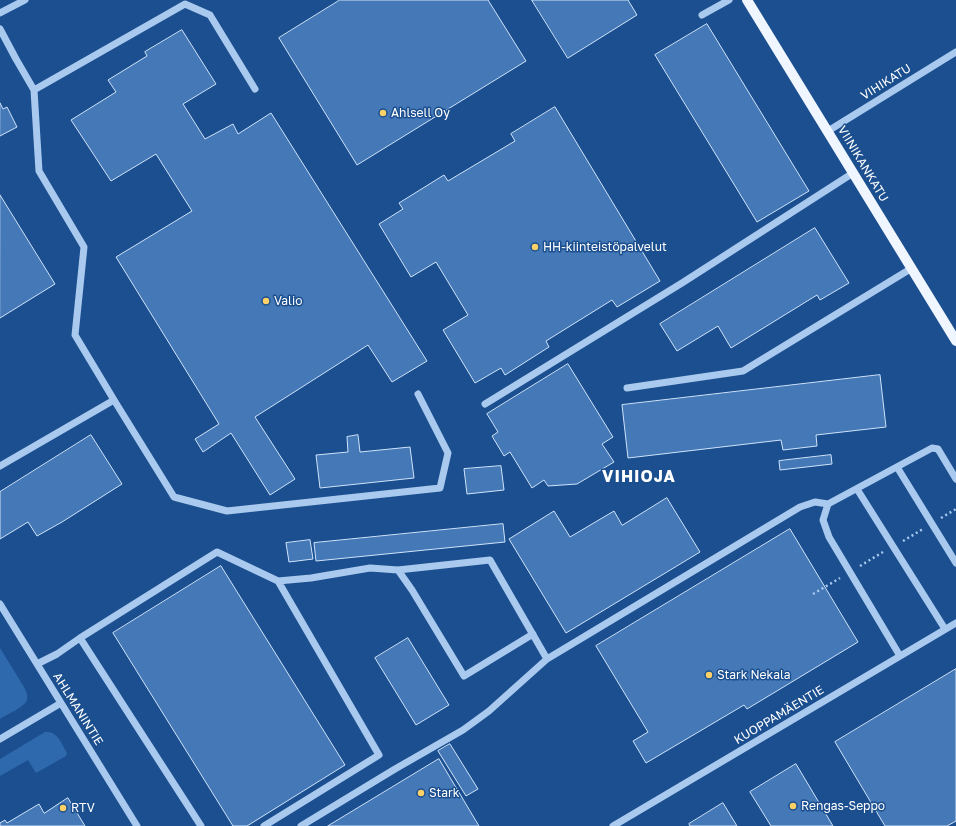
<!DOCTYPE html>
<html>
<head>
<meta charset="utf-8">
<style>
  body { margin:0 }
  canvas { display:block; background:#1b4f8f }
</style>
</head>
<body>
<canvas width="956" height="826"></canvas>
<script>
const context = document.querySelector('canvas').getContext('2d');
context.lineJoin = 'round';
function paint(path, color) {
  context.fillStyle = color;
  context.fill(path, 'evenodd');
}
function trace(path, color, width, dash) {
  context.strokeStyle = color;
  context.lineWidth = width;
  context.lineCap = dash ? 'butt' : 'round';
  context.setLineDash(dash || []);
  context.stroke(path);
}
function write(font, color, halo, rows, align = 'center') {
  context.font = font + ' "Golos Text",sans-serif';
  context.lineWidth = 3;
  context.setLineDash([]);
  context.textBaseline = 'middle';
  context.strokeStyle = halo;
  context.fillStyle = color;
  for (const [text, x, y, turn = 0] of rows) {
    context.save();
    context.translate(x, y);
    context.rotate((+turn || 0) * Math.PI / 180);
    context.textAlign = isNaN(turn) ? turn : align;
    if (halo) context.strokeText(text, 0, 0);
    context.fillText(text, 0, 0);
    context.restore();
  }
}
const green = new Path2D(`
  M0 648 24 687C26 691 28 695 27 700 25 707 6 715 0 719Z
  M45 732C58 731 61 743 67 753L66 756 36 773 28 760 0 776V759Z`);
const building = new Path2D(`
  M340 0H488L526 61 357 165 279 38Z
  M532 0H628L637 15 568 58Z
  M707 24 809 191 757 222 655 55Z
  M182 30 216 84 183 104 205 139 233 124 238 134 271 113 427 361 392 382 368 345 255 417 295 479 270 495 231 433 203 452 195 439 219 424 116 257 192 211 156 154 111 181 71 120 116 92 108 80 147 56 145 52Z
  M0 103 3 109 7 107 17 127 0 136Z
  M555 107 660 281 617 307 612 300 546 341 549 347 505 375 501 368 475 383 443 330 468 315 436 262 411 277 379 224 403 209 399 203 444 175 448 181 515 141 511 134Z
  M0 195 55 284 0 318Z
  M815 228 849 283 820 300 817 295 731 348 718 326 677 351 660 324Z
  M568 364 613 437 602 444 614 462 577 484 548 486 544 480 532 488 510 452 504 456 492 436 498 432 487 414Z
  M880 375 886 427 816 435 817 446 783 450 781 440 628 458 622 405Z
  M91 435 122 484 62 522 37 536 28 522 0 539V492Z
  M358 435 360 452 410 447 414 478 320 488 316 455 348 452 347 437Z
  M831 455 832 464 780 470 779 461Z
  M501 466 504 490 467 494 464 469Z
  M667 498 700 552 566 633 509 539 554 511 570 537 614 511 622 525Z
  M503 524 505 542 316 561 314 543Z
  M790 529 858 642 747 709 744 705 646 763 633 741 648 732 596 646Z
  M310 540 313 559 289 562 286 543Z
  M221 566 345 765 247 826H233L113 633Z
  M408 638 449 705 416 725 375 658Z
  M956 669V821L947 826H885L835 742Z
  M450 744 478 789 466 796 438 751Z
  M439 759 479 826H328Z
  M796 764 833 826H771L750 792Z
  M68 798 85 826H0V823L5 820 7 823 39 804 44 813Z
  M723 803 737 826H690L689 824Z`);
const path = new Path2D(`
  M941 518 956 509
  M903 541 923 529
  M860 566 883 552
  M813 594 840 578`);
const minor = new Path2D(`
  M0 13 25 0
  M702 15 729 0
  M0 29 16 59 34 90 39 171 84 247 75 335 114 400
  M34 90 185 4 210 15 255 89
  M828 131 956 52
  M627 388 743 371 912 268
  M485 404 682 283 853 173
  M0 466 114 400 174 497 227 511 440 488 448 453 418 394
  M897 467 956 563
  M857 489 945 629
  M398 570 412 590 464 676 533 634
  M0 604 137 826
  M900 656 829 537 823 520 828 504 932 448 938 449 956 479
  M547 659 800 507 815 502 828 504
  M37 664 57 654 80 638
  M0 739 61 703
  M201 826 80 638 217 552 278 581 311 578 370 568 398 570 490 560 547 659 489 711 463 730 395 769 301 826
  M264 826 379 755 278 581
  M613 826 956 623`);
const major = new Path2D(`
  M747 0 956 341`);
const markers = [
  [383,113,4,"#ffd166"],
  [535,247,4,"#ffd166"],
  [266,301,4,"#ffd166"],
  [709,675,4,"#ffd166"],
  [421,793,4,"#ffd166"],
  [793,806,4,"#ffd166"],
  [63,808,4,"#ffd166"]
];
const streetNames = [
  ["VIHIKATU",886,82,-32],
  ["VIINIKANKATU",863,164,59],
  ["AHLMANINTIE",78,709,58],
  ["KUOPPAMÄENTIE",779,715,-31]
];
const poiNames = [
  ["Ahlsell Oy",391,113],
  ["HH-kiinteistöpalvelut",543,247],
  ["Valio",274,301],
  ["Stark Nekala",717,675],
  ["Stark",429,793],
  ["Rengas-Seppo",801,806],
  ["RTV",71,808]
];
const districtNames = [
  ["VIHIOJA",639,477]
];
paint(green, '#2e69ad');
paint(building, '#4478b7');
trace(building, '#cfe3fa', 1);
trace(path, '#a9c9ee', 2.5, [2, 3]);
trace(minor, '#a9c9ee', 7);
trace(major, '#f0f6ff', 10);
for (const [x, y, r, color] of markers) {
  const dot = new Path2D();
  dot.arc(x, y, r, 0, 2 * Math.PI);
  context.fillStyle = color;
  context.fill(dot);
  trace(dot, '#1b4f8f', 1.5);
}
write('12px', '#fff', '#1b4f8f', streetNames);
write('12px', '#fff', '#1b4f8f', poiNames, 'left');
context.letterSpacing = '1px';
write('bold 16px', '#fff', '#1b4f8f', districtNames);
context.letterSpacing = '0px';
</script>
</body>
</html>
